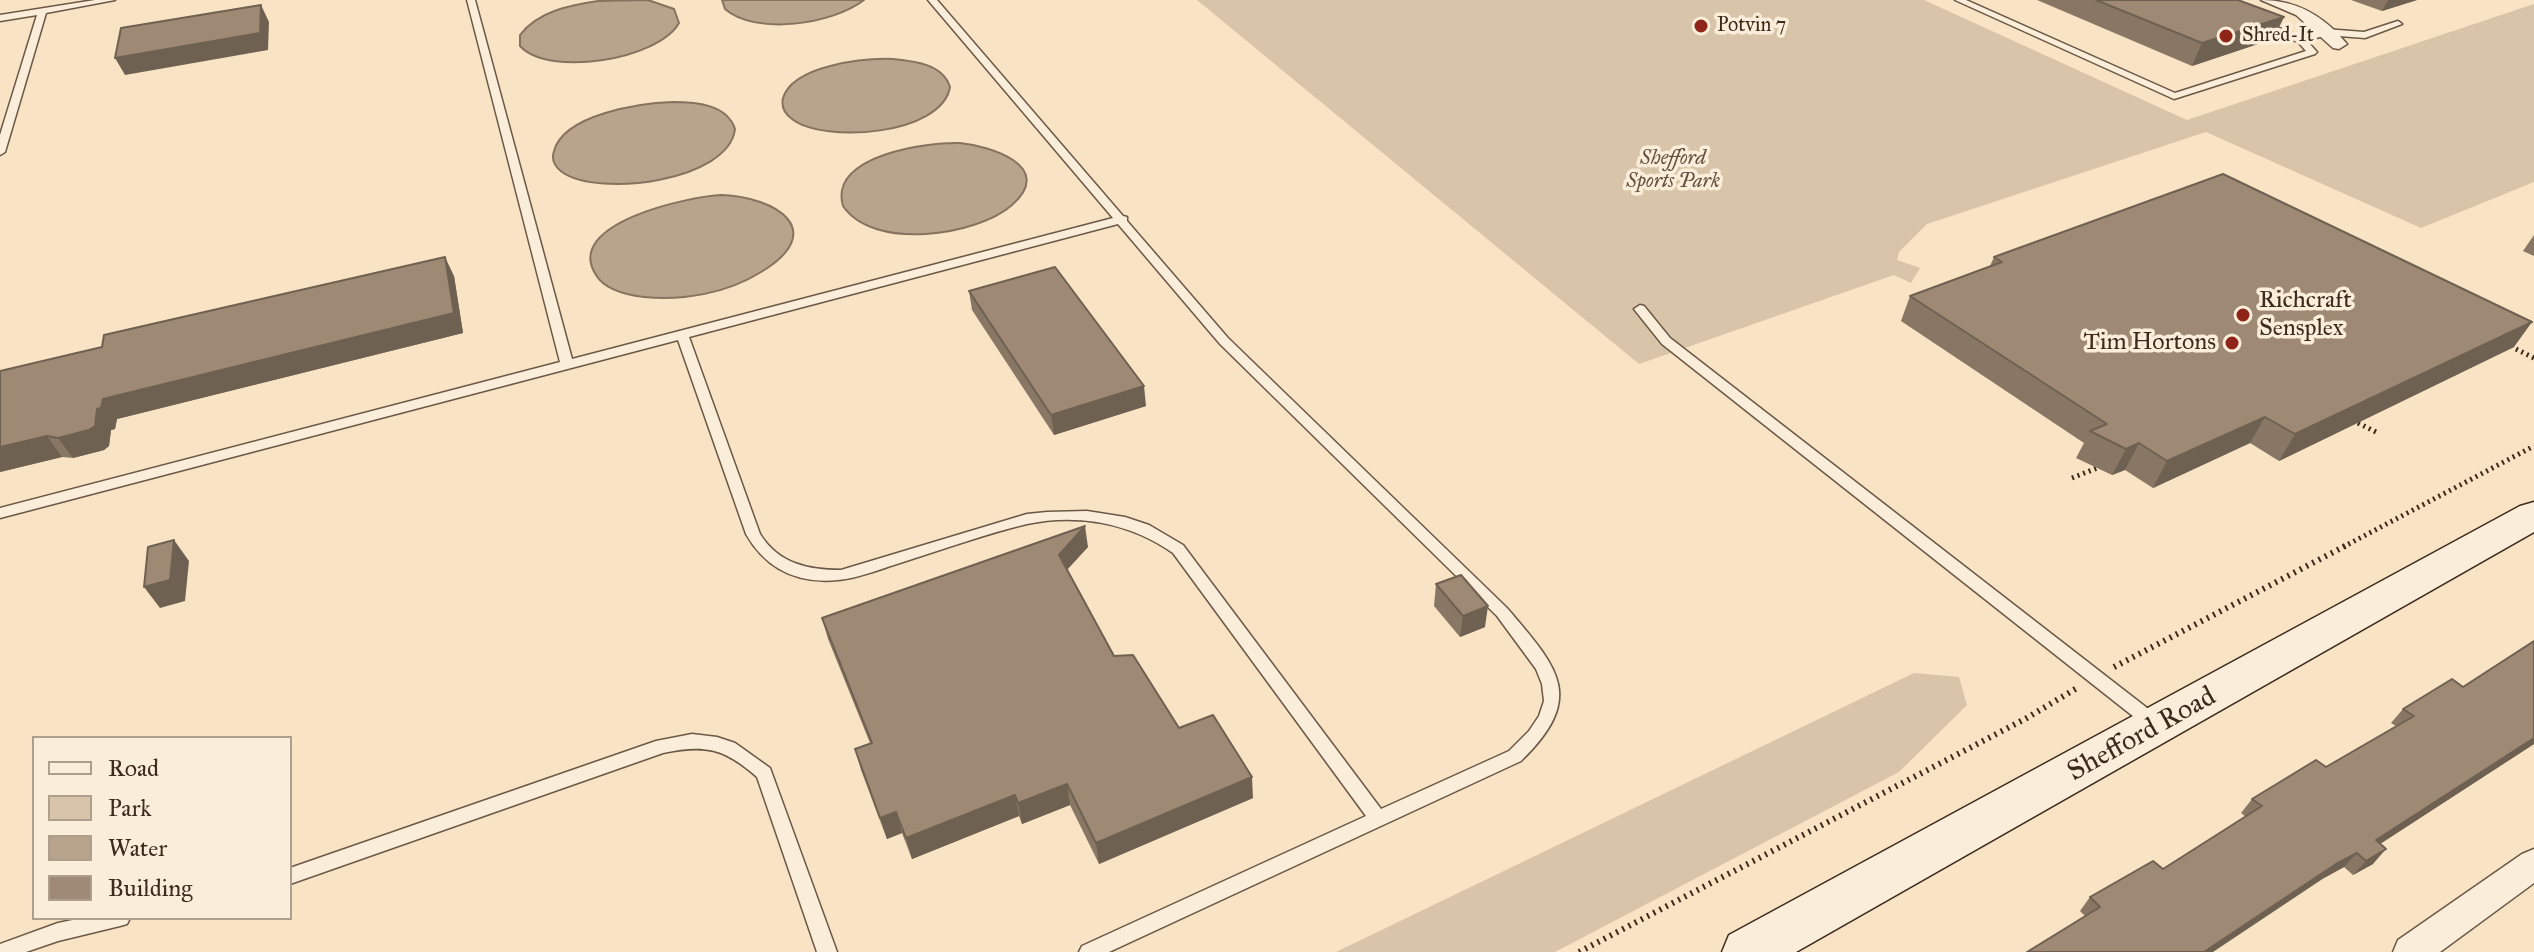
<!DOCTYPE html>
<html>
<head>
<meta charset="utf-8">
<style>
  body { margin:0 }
  #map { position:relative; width:2534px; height:952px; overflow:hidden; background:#f8e3c5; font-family:"IM FELL Great Primer",serif }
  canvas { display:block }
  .legend { position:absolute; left:32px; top:736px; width:260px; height:184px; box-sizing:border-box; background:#faedd9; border:2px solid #ae9f8d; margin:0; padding:10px 14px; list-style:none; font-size:24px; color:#3c2a1c }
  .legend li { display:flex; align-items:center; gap:16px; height:40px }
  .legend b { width:40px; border:2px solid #ae9f8d }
</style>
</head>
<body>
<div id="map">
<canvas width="2534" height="952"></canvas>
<ul class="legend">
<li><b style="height:10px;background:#faedd9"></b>Road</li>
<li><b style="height:22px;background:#d8c4a8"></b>Park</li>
<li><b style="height:22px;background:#b8a48c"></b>Water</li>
<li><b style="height:22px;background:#9e8a74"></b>Building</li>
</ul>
</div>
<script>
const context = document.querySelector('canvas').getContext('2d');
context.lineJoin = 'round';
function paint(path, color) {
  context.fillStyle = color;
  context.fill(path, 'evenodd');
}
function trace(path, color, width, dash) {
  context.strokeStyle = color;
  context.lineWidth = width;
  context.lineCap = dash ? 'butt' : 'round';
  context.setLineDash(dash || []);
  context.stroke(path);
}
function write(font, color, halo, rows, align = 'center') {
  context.font = font + ' "IM FELL Great Primer",serif';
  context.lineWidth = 7;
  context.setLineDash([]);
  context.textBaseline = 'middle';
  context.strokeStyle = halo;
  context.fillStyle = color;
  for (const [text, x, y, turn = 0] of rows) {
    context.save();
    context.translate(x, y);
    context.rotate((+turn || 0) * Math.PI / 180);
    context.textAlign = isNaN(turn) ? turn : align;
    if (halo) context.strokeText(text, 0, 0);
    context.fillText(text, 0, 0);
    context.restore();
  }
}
const green = new Path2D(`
  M1197 0H1924L2187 120 2534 4V182L2421 228 2206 132 1927 224 1899 252 1897 260 1920 268 1911 283 1894 275 1639 364Z
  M1914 673 1959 677 1967 705 1899 772 1555 952H1336Z`);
const water = new Path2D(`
  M722 0H864C833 24 756 36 725 9Z
  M598 1 648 0 674 9 679 23C659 59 549 78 520 46V35C538 11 571 5 598 1Z
  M893 59C914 61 943 64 950 87 942 135 824 144 792 119 785 114 781 107 783 98 793 65 865 58 893 59Z
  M673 102C695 102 727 104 735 129 729 181 598 198 562 172 555 167 551 160 554 151 564 114 641 103 673 102Z
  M960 143C990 146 1056 166 1012 205 977 236 873 251 843 206 828 155 928 142 960 143Z
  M722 195C775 197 830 230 761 272 728 293 683 301 644 297 627 295 605 290 596 275 562 223 691 196 722 195Z`);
const pathFar1 = new Path2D(`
  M2516 349 2534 358
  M2358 423 2376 432
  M2072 478 2097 468
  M2343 547 2534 446`);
const path = new Path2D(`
  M2114 667 2347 545
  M1579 952 2025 719 2077 688`);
const lane = new Path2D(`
  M95 0H115L46 13 5 152 0 155V135L37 15 0 21V15Z
  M467 0H475L572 359 1113 218 928 0H937L1123 216 1127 217V221L1228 338 1507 608C1558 668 1587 697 1521 761L1109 952H1079L1082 946 1366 816 1173 553C1130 523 1078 513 1027 524 985 534 944 549 903 562 883 568 860 578 838 580 797 584 766 569 746 534L678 340 0 518V508L560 362ZM1118 224 1220 344 1497 616 1536 669 1542 684 1544 701 1539 716 1529 731 1509 751 1381 809 1183 545 1149 525 1125 517 1087 511 1047 512 1027 514 841 570C808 570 779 564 760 534L689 337Z
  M1955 0H1966L2175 93 2306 51 2298 42 2258 26V22H2264L2301 37 2325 29 2364 32 2398 21 2402 24 2365 38 2326 35 2307 41 2317 52 2315 54 2174 99Z
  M1640 305 1644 306 1670 338 2160 718 2162 723 2160 728 2154 730 2148 728 1662 344 1634 309Z
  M692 734 717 737 735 743 770 768 837 952H817L757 777C724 748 705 744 663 753L290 884V868L656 741Z
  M82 918H130L127 924 120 926 58 941 26 952H0V944L58 923Z`);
const street = new Path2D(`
  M2261 0C2297 0 2324 16 2347 44L2339 49 2333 48 2296 15Z
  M2534 849V883L2440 952H2393L2398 940 2522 854Z`);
const secondary = new Path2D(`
  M2534 502V532L1796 952H1722L1729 935 2520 506Z`);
const wall = new Path2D(`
  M2037 0H2238L2284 17 2273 39 2192 66Z
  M2351 0H2417L2382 11Z
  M2534 235V256L2523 251Z
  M1994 257 2514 347 2279 461 2250 443 2153 488 2125 470 2112 475 2076 458 2084 443 1901 321 1910 296 1990 266Z
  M454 276 463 333 117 419 115 429 111 430 109 446 104 450 73 458 62 457 0 472 102 347Z
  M969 291 1146 406 1054 435 972 310Z
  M1088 547 1067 570 1114 656 1179 728 1253 798 1099 864 1070 805 1022 824 1019 816 912 859 902 833 887 839 861 770 855 749 870 743 828 639 822 618Z
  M1436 584 1485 627 1460 637 1434 606Z
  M2534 641V744L2380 844 2373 864 2353 875 2344 867 2324 878 2085 916 2080 911 2090 897 2163 869 2246 817 2241 813 2252 799 2326 767 2396 726 2391 723 2403 709 2463 687Z`);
const shadedWall = new Path2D(`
  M2388 0H2417L2382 11Z
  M261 5 269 22 268 50 125 75 115 58Z
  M2284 17 2273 39 2192 66 2202 43Z
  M445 257 454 276 463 333 117 419 115 429 111 430 109 446 104 450 73 458 58 438 97 409 103 399Z
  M2532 322 2514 347 2279 461 2295 434Z
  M1144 386 1146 406 1054 435 1051 415Z
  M2265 417 2250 443 2153 488 2167 461Z
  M47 436 62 457 0 472V447Z
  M2139 443 2125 470 2112 475 2126 449Z
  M1085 526 1088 547 1061 576 1059 555Z
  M174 540 189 561 185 601 160 608 144 587Z
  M1488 606 1485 627 1460 637 1463 616Z
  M2534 738V744L2363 855 2376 840Z
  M1252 777 1253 798 1099 864 1096 843Z
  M1067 784 1070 805 1022 824 1018 803Z
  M1015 795 1019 816 912 859 906 838Z
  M896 812 902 833 887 839 880 818Z
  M2386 849 2373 864 2353 875 2366 861Z
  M2357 853 2344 867 2324 878 2213 952H2204L2336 864Z`);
const building = new Path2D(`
  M2096 0H2238L2284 17 2202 43Z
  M261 5 260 33 115 58 121 28Z
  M2223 174 2532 322 2295 434 2265 417 2167 461 2139 443 2126 449 2090 431 2107 424 1910 296 2002 262 1994 257Z
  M445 257 454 313 103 399 101 408 97 409 95 426 89 430 58 438 47 436 0 447V371L102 347 104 335Z
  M1055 267 1144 386 1051 415 969 291Z
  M1085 526 1059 555 1114 656 1133 655 1179 728 1213 715 1252 777 1096 843 1067 784 1018 803 1015 795 906 838 896 812 880 818 855 749 872 743 822 618Z
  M174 540 170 580 144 587 148 547Z
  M1461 575 1488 606 1463 616 1436 584Z
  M2534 641V738L2376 840 2386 849 2366 861 2357 853 2336 864 2204 952H2027L2100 907 2090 897 2153 861 2163 869 2262 806 2252 799 2316 760 2326 767 2414 716 2403 709 2452 679 2463 687Z`);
const markers = [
  [1701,26,8,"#8f2418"],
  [2226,36,8,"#8f2418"],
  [2243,315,8,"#8f2418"],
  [2232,343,8,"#8f2418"]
];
const farPoinames = [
  ["Potvin 7",1717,26],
  ["Shred-It",2242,36]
];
const farParknames = [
  ["Shefford",1673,159],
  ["Sports Park",1673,182]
];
const poiNames = [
  ["Richcraft",2259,301],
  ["Sensplex",2259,329],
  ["Tim Hortons",2216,343,"right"]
];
const nearStreetnames = [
  ["Shefford Road",2142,735,-29]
];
paint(green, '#d8c4a8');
paint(water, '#b8a48c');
trace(water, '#86735f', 2);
trace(lane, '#6b5846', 3);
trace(street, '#6b5846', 3);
trace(secondary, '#3c2a1c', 3);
trace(pathFar1, '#3c2a1c', 5, [2, 4]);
trace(path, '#3c2a1c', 6, [2, 5]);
paint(lane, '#faedd9');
paint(street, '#faedd9');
paint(secondary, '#faedd9');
paint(wall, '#887764');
paint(shadedWall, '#6f6151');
paint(building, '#9e8a74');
trace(building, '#6f6151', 2);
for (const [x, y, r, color] of markers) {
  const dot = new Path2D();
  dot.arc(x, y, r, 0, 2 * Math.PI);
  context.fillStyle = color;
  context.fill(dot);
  trace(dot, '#faedd9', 3);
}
write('20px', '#3c2a1c', '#faedd9', farPoinames, 'left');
write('italic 20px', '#63503f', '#faedd9', farParknames);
write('24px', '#3c2a1c', '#faedd9', poiNames, 'left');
write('28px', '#3c2a1c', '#faedd9', nearStreetnames);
</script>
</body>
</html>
